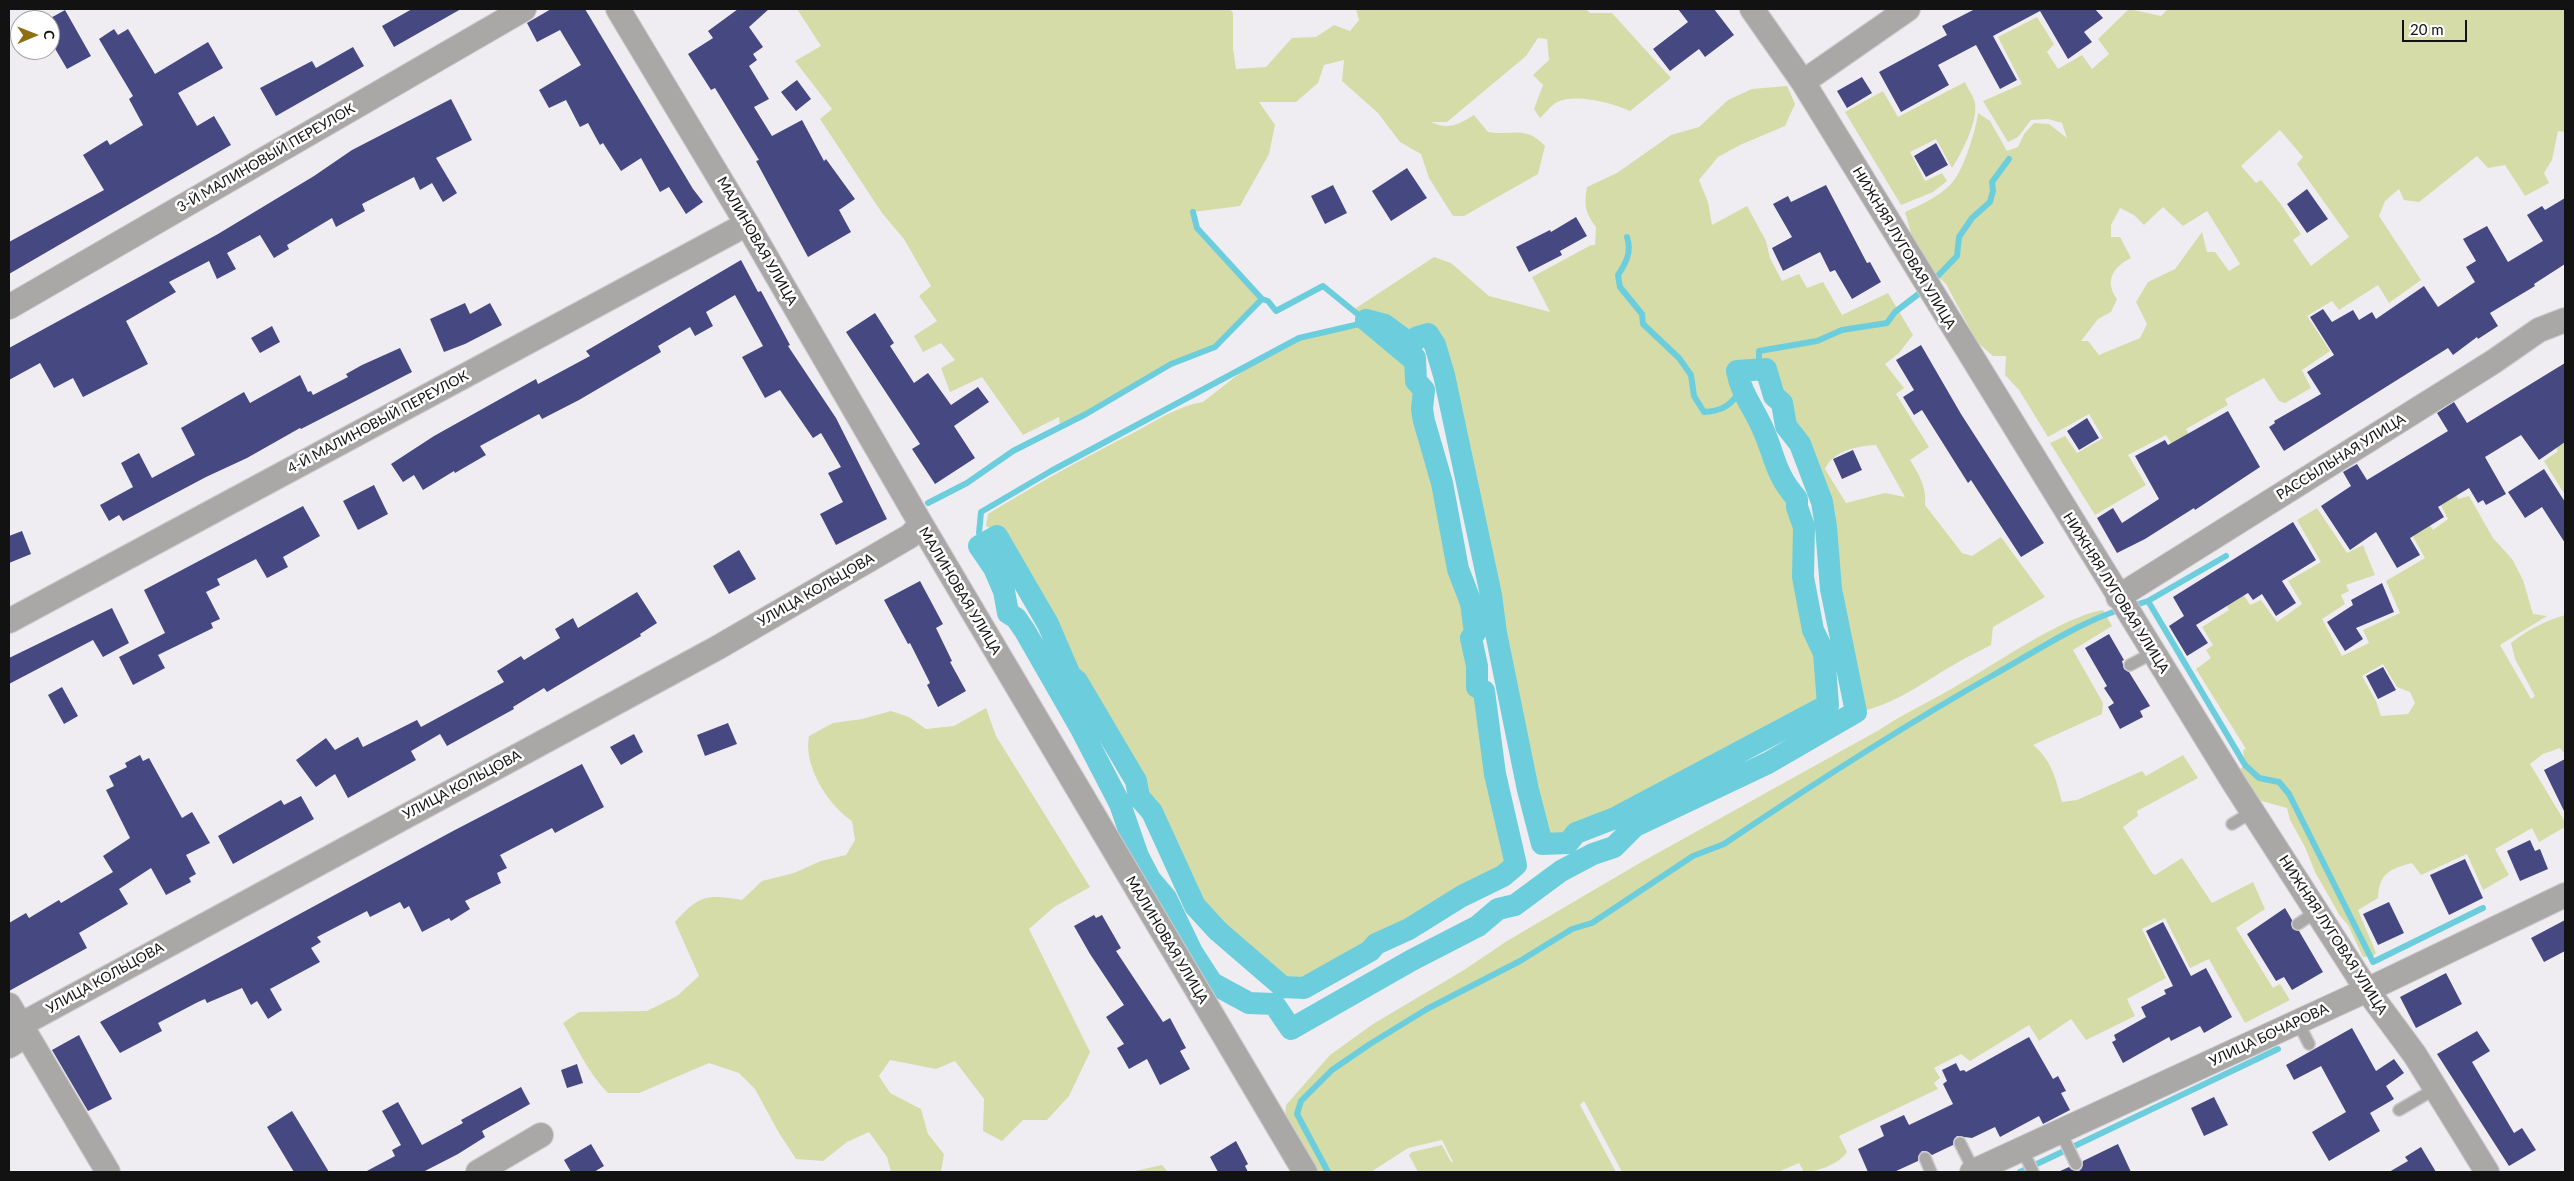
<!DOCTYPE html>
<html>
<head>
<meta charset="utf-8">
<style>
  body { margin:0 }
  #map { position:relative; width:2574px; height:1181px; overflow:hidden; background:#f0edf2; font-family:Lato,sans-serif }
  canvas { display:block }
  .frame { position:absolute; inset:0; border:10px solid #131213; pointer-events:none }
  .north { position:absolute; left:10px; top:10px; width:50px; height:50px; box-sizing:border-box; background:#fff; border:1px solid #a1a0a1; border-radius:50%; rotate:89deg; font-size:14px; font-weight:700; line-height:20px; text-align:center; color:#131213 }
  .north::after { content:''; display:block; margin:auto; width:18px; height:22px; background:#8f6d11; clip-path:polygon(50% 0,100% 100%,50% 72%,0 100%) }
  .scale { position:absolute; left:2402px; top:20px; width:65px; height:22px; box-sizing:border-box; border:2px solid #131213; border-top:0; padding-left:6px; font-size:15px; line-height:18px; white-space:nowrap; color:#131213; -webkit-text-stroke:4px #fff; paint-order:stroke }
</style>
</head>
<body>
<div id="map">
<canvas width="2574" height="1181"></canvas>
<div class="frame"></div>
<div class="north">С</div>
<div class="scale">20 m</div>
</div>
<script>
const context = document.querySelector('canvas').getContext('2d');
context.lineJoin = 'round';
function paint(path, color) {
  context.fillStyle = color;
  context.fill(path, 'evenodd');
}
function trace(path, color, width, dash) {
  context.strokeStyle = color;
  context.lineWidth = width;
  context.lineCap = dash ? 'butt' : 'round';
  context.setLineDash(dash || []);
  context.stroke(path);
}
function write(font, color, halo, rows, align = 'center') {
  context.font = font + ' Lato,sans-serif';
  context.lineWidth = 5;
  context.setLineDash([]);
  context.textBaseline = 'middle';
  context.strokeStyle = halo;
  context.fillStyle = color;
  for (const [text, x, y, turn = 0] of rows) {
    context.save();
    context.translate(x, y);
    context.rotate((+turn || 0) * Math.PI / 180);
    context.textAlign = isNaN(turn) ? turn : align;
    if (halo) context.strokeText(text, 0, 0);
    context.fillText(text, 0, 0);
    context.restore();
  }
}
const green = new Path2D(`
  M797 9H1230L1233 13V48L1236 69 1266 67 1292 38 1316 37 1334 25 1350 31 1359 20 1356 9H1586L1590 13H1612L1671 78 1630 111C1613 103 1575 93 1557 102 1551 105 1545 114 1540 118L1534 109 1543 85 1533 75 1549 60 1547 39 1538 38 1526 56 1447 122H1431C1448 130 1458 125 1474 115L1488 132C1514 136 1525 125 1545 146L1538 174 1464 216H1453L1429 178 1421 154 1400 142 1378 113 1342 81 1344 60 1324 65 1318 83 1296 102H1259L1275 125 1269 154 1240 206 1193 212 1197 228 1262 299 1215 347 1171 364 1060 427 1059 417 1023 435 982 377 950 392 941 368 955 360 941 343 923 352 914 336 937 321 919 296 931 286 904 239 882 213 820 119 832 109 795 61 821 46Z
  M2129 9 2161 16 2168 9H2565V132L2558 131 2552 160 2544 173 2549 183 2525 196 2505 165 2488 168 2477 156 2419 202 2404 200 2399 189 2385 201 2379 216 2421 280 2389 303 2378 285 2339 310 2332 301 2307 316 2330 351 2302 370 2311 388 2285 403 2279 401 2264 378 2225 399 2228 405 2186 429 2194 445 2178 455 2166 435 2128 455 2146 485 2095 515 2050 443 2065 436 2077 453 2103 438 2089 414 2048 437 2019 390 2005 375 2006 356H1993L1977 342 1946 284 1933 272 1913 240 1905 212C1921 205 1938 197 1951 184 1963 172 1976 130 1978 113L1990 121 2007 151 2018 147 2024 134 2034 123 2049 124 2067 138 2062 123 2048 119 2031 120 2018 137 2008 142 1983 101 2022 84 1998 37 2037 17 2054 44 2047 52 2058 69 2082 55 2092 69 2109 54 2098 39ZM2280 130 2303 157 2297 164 2349 237 2311 266 2293 240 2301 234 2280 203 2261 180 2256 183 2241 166ZM2163 207 2183 226 2207 211 2240 264 2229 271 2215 252H2207L2202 232 2175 269 2148 282 2136 302 2147 324 2140 338 2099 355 2088 341H2081L2098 319 2111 312 2117 299C2104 281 2113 267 2131 258L2120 237H2111V225L2120 208 2134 215 2144 225Z
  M1965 82C1968 89 1974 97 1975 104 1978 122 1961 154 1952 168L1936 139 1910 152 1925 181 1942 173 1947 181 1933 192 1901 205 1845 112 1883 91 1898 117Z
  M1787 86 1795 104 1785 126 1740 145 1718 157 1699 180 1708 202 1712 225 1747 206 1766 241 1770 258 1782 281 1799 274 1807 288 1823 282 1842 315 1888 293 1913 335 1899 353 1885 364 1904 388 1896 394 1929 447 1910 460C1919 475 1927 487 1925 505L1962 553 1972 556 2001 537 2045 597 1993 627 1991 645C1980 651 1968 656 1957 663 1924 681 1895 706 1856 712L1831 589 1826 527 1822 502 1800 444 1786 426 1782 403 1774 396 1766 369 1737 371C1739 393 1753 407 1762 427 1775 455 1774 473 1797 499V507L1804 527 1803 577 1813 630 1824 653 1828 705 1615 818 1576 833 1568 843 1542 844 1528 790 1496 633 1491 595 1444 375 1435 345 1428 334 1417 337 1412 345 1385 325 1366 320 1353 310 1434 257 1451 263 1489 296 1550 312 1532 277 1591 245H1595L1596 227C1585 213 1584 204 1587 187L1617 173 1671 135 1699 127 1728 100 1752 89ZM1876 445 1905 497 1885 493 1846 503 1825 469C1834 450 1858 446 1876 445Z
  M1370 324 1409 356 1415 358 1416 381 1424 390 1422 409 1424 421 1442 483 1458 569 1471 603 1475 633 1471 638 1477 666V687L1484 691 1495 774 1516 865 1503 876 1462 896 1409 929 1376 944 1370 951 1304 988 1283 987 1218 931 1195 906 1152 812 1139 797 1136 781 1077 681 1070 675 1048 624 997 536 1014 530 1000 534 986 526 988 514C1035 485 1083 458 1133 433 1155 421 1178 406 1203 402L1259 358 1299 338Z
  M2565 435V495L2544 461 2558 451 2552 440Z
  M2451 486 2458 499 2469 496 2493 538 2512 559 2523 580 2533 614 2547 616 2500 645 2531 699 2535 696 2515 659 2511 643C2527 630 2545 621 2565 615V754L2560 748 2543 754 2530 764 2565 822V827L2539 842 2532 828 2495 849 2509 875 2483 890 2467 854 2421 875 2412 863C2390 869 2379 873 2378 898L2358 910 2376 953 2373 956 2363 957 2348 925 2340 916 2315 872 2305 847 2290 820 2287 808 2258 800 2238 771 2245 765 2243 750 2246 749 2196 669 2211 658 2206 650 2213 645 2202 627 2229 610 2223 598 2239 588 2250 605 2261 600 2277 622 2302 604 2288 581 2321 562 2297 520 2317 508 2347 553 2363 545 2375 575 2346 585 2349 591 2341 595 2345 604 2322 619 2342 656 2369 643 2363 630 2400 613 2386 581 2425 558 2398 510 2415 500 2433 530 2448 519 2436 496ZM2383 664 2397 687 2410 692 2415 703 2408 714 2381 716 2376 701 2362 676Z
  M2103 610 2112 626 2073 650 2103 703 2102 714 2033 745C2052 760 2056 780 2062 802L2077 800 2142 771 2146 776 2183 755 2198 778 2137 811 2138 816 2123 827 2152 873 2155 875 2182 858 2212 903 2253 882 2265 909 2236 928 2273 988 2280 984 2290 1000 2245 1023 2209 959 2190 968 2165 918 2142 929 2166 978 2127 999 2135 1016 2086 1040 2071 1019 2039 1041 2029 1025 1970 1061 1961 1054 1934 1068 1940 1078 1934 1083 1938 1089 1839 1136 1847 1152C1839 1164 1818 1172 1804 1172L1799 1163 1778 1172H1622L1584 1101 1580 1105 1616 1172H1418L1409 1155 1412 1152 1442 1145 1451 1162H1453L1442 1140 1408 1148 1371 1172H1313L1285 1118 1286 1105 1330 1055 1373 1024 1464 970 1507 941 1638 864 1879 730C1906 712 1935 699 1963 682 1999 662 2064 616 2103 610Z
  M986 708 996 736 1090 887 1054 907 1029 929 1090 1052 1069 1096 1047 1120H1023L1002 1141 983 1131 984 1099 955 1061 936 1069 890 1060 879 1076 890 1093 921 1109 928 1134 944 1154 941 1172H891L887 1157 869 1132 847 1142 823 1161 796 1159 779 1133 755 1089 739 1073 709 1063 639 1093H608C588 1073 577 1047 563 1023L579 1012 647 1011 677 996 699 976 675 922C699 895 707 894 742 900L762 881 794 873 821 861 846 855 855 840 852 821C828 805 803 766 809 736L833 723 862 719 891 711 909 717 926 729 954 726Z
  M1162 1165 1168 1172H1129H1130Z`);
const stream = new Path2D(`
  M1627 237C1632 252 1626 263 1618 275L1620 287 1642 314 1643 324 1679 358 1691 375 1694 396 1704 412C1723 411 1731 405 1741 390
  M1932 282 1957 256 1959 237 1972 218 1990 202 1993 191 1992 182 2009 159
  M1262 299 1268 301 1276 311 1323 286 1409 356 1415 358
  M1759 369V351L1817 341 1842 330 1887 323 1895 312 1925 289
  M928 503 967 483 1013 451 1086 414 1171 364 1215 347 1262 299 1197 228 1193 212
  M989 551 979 533 981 512 1051 471 1299 338 1368 322
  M2148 601 2226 556
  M2132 606 2148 601 2245 765 2259 778 2279 782 2289 794 2373 962 2483 908
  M1328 1172 1297 1114 1301 1101 1332 1070 1370 1044 1427 1009 1520 961 1572 929 1592 923 1693 856 1724 844C1813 784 1903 726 1997 673 2038 650 2078 623 2122 609
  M2020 1172 2278 1049`);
const canal = new Path2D(`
  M1366 320 1385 325 1412 345 1417 337 1428 334 1435 345 1444 375 1491 595 1496 633 1528 790 1542 844 1568 843 1576 833 1615 818 1828 705 1824 653 1813 630 1803 577 1804 527 1797 507V499C1774 473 1775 455 1762 427 1753 407 1741 393 1737 371L1766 369 1774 396 1782 403 1786 426 1800 444 1822 502 1826 527 1831 589 1856 712 1768 763 1635 826 1614 847 1593 854 1561 871 1515 905 1498 909 1478 926 1412 960 1291 1029 1274 1004 1249 1003 1212 983 1192 952 1166 898 1150 879 1138 856 1120 804 1080 727 1025 631 1016 618 1008 613 1004 591 994 568 979 546 997 536 1048 624 1070 675 1077 681 1136 781 1139 797 1152 812 1195 906 1218 931 1283 987 1304 988 1370 951 1376 944 1409 929 1462 896 1503 876 1516 865 1495 774 1484 691 1477 687V666L1471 638 1475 633 1471 603 1458 569 1442 483 1424 421 1422 409 1424 390 1416 381 1415 358 1409 356Z`);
const building = new Path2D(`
  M412 9H461L394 47 382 26Z
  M551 9H585L693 189 703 202 686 214 669 187 660 192 641 158 621 171 603 143 600 145 588 123 580 127 566 100 549 108 539 90 581 65 560 30 537 42 527 23Z
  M738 9H769L749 27 763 47 753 54 757 60 749 66 769 99 754 107 772 136 802 120 824 161 826 159 855 199 839 210 851 232 808 257 756 161 759 160 715 88 711 90 688 54 713 38 708 31Z
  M1678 9H1714L1734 35 1705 57 1699 49 1670 71 1653 49 1688 22Z
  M1975 9H2095L2103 18 2084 32 2092 42 2068 59 2040 11 1993 36 2017 80 2000 89 1976 45 1938 65 1949 85 1901 112 1879 72 1947 35 1942 26Z
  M65 10 91 56 67 69 50 40V20H47Z
  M114 29 118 35 128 29 155 74 208 42 223 68 178 93 197 126 214 116 231 145 9 274V242L104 190 83 155 107 140 110 145 143 125 129 99 133 96 99 39Z
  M353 47 364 66 276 116 260 88 312 61 316 68Z
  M1862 77 1872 93 1847 108 1837 91Z
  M797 80 811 99 796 111 781 92Z
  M451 99 472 140 436 158 457 193 443 202 432 183 420 190 414 177 362 204 365 211 336 227 332 218 287 245 289 249 274 258 260 235 227 253 236 269 217 279 209 261 169 282 176 292 126 321 148 364 83 397 73 378 54 388 40 363 9 380V348L218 234 314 176 352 150Z
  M1936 143 1948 165 1926 177 1914 156Z
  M1407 168 1427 198 1391 221 1372 191Z
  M1333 185 1347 213 1325 224 1311 196Z
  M1826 185 1867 263 1870 262 1881 282 1852 299 1835 270 1830 272 1820 252 1783 271 1772 248 1792 237 1773 204 1788 196 1791 202Z
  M2307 189 2328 219 2307 233 2287 204Z
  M2565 198V264L2534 284 2535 286 2490 313 2498 326 2478 339 2477 337 2453 355 2448 348 2284 451 2269 427 2275 423 2274 421 2321 394 2307 372 2334 355 2310 317 2323 309 2332 322 2353 310 2359 320 2372 312 2376 319 2424 286 2438 307 2475 282 2466 267 2476 261 2463 239 2487 226 2508 262 2543 241 2527 215 2542 206 2545 210Z
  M1576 217 1587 236 1560 251 1562 255 1529 272 1516 247 1550 230 1551 232Z
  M741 260 758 292 761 291 790 345 788 346 836 418 887 519 836 545 820 514 843 502 828 473 841 467 821 433 813 438 780 390 765 398 742 357 763 346 735 295 706 312 713 326 695 336 690 327 658 346 661 352 579 400 542 419 539 414 480 446 486 455 455 473 454 471 423 490 414 475 403 482 391 464 434 436 536 379 538 384 590 356 586 351Z
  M465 303 470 314 490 303 502 325 465 344 444 352 430 319Z
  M875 313 894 343 890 346 914 383 928 373 951 405 978 387 989 402 954 426 975 458 935 484 912 449 920 444 846 332Z
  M272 326 280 342 260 353 251 338Z
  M1921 345 1961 414 2044 543 2021 557 1971 480 1968 483 1922 410 1914 415 1903 397 1914 390 1896 360Z
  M400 348 412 372 301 429 300 428 247 458 206 477 123 521 119 515 109 521 100 505 133 487 121 463 139 453 152 478 195 455 181 428 244 392 250 403 300 375 308 392 311 391 313 395 348 377 346 374 362 365Z
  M2565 363V442L2539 460 2521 435 2485 457 2506 494 2486 505 2483 500 2478 503 2469 488 2438 507 2444 517 2410 538 2420 555 2397 568 2376 532 2350 550 2321 506 2351 486 2343 472 2357 464 2367 480 2448 431 2437 413 2454 402 2467 423Z
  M2228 411 2260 467 2195 510 2194 508 2145 539 2117 553 2097 518 2113 508 2122 523 2159 499 2135 456 2165 440 2168 445Z
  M2087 418 2099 438 2079 450 2067 431Z
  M1853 450 1862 470 1842 479 1833 459Z
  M2544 469 2565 502V543L2542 507 2525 518 2508 492Z
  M374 485 388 514 358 530 343 501Z
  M303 506 320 536 283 557 288 567 267 578 256 559 217 579 220 585 206 592 220 619 211 623 213 628 158 655 165 668 133 685 119 657 165 633 144 590Z
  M2293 522 2316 560 2282 581 2296 603 2276 616 2262 594 2253 600 2248 593 2196 625 2208 643 2187 656 2169 626 2184 616 2173 597Z
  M22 531 31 554 9 563V536Z
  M739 550 756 579 729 594 713 566Z
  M920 581 943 624 936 628 952 661 950 662 966 691 938 707 927 685 930 683 910 643 908 644 884 600Z
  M2382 583 2394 612 2356 628 2363 639 2345 651 2327 622 2353 605 2351 600Z
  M637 592 657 623 640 634 641 636 547 692 544 688 513 707 514 709 447 746 440 734 411 751 416 760 348 798 335 774 316 787 296 760 326 738 335 750 358 737 363 747 417 720 421 727 504 682 497 671 521 656 524 660 560 638 555 629 573 618 578 628Z
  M112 608 129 643 103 657 93 640 9 684V658Z
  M2109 634 2124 660 2122 661 2124 669 2129 672 2150 706 2140 711 2143 717 2120 729 2108 707 2114 703 2104 688 2107 686 2085 648Z
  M2383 667 2396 690 2378 699 2366 676Z
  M62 687 78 716 64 724 48 695Z
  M728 723 737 744 705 756 697 735Z
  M634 734 643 752 621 765 610 747Z
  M140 755 143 761 149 758 182 818 192 812 210 843 186 855 196 874 189 878 191 882 166 895 151 868 119 889 128 904 79 933 87 948 9 991V923L26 913 29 918 59 900 61 903 113 872 103 856 130 838 106 790 114 786 109 776 127 767 125 763Z
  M2565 759V813L2544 770Z
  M582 764 604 807 555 833 552 828 500 855 507 868 497 873 501 883 465 901 470 909 451 921 449 918 422 932 409 906 404 909 400 902 370 917 367 911 317 937 321 942 311 948 320 962 270 989 282 1010 268 1019 257 1001 251 1005 242 988 207 1003 205 999 198 1002 158 1023 162 1031 120 1053 100 1022 453 831Z
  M301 796 314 819 233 864 218 836 281 800 284 805Z
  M2530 840 2535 851 2540 849 2548 869 2520 881 2507 851Z
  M2465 859 2483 898 2449 915 2430 875Z
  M2389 902 2404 933 2378 945 2363 914Z
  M2285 908 2292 920V928L2299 931 2323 972 2292 990 2284 977 2276 981 2247 934Z
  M1094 915 1096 918 1102 915 1121 948 1116 951 1163 1022 1170 1018 1186 1048 1180 1051 1190 1069 1160 1085 1147 1059 1129 1069 1117 1048 1124 1044 1106 1017 1124 1005 1090 954 1074 926Z
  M2565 920V951L2544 962 2531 938Z
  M2163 922 2191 976 2206 968 2232 1017 2204 1033 2200 1026 2171 1041 2169 1037 2123 1063 2112 1042 2116 1040 2114 1035 2146 1017 2141 1007 2166 994 2164 990 2173 986 2146 931Z
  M2446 973 2462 1004 2416 1028 2400 997Z
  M2352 1028 2376 1071 2394 1059 2404 1073 2386 1086 2394 1099 2370 1113 2380 1131 2329 1161 2312 1132 2346 1112 2321 1066 2294 1080 2286 1065Z
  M2477 1031 2490 1051 2472 1062 2514 1133 2522 1128 2536 1150 2509 1166 2437 1054Z
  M79 1035 112 1099 88 1111 52 1050Z
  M2029 1037 2053 1079 2058 1076 2066 1091 2061 1093 2070 1110 2043 1124 2039 1116 2000 1137 1995 1127 1972 1138 1957 1136 1954 1139 1953 1145 1932 1155 1926 1151H1922L1918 1157V1161L1894 1172H1868L1858 1149 1884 1136 1880 1126 1904 1115 1909 1125 1953 1104 1943 1084 1947 1081 1942 1070 1956 1063 1960 1071 1964 1070 1966 1072Z
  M577 1064 583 1083 567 1088 561 1070Z
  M521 1087 530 1104 482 1131 485 1137 458 1154 423 1172H365L395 1156 392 1150 401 1145 382 1111 398 1102 422 1145 463 1123 461 1120Z
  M2214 1097 2228 1125 2204 1136 2191 1108Z
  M292 1111 329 1172H294L267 1127Z
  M1236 1141 1248 1164 1245 1166 1248 1172H1218L1210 1157Z
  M591 1144 604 1166 594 1172H571L564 1160Z
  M2118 1144 2131 1172H2058L2069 1167 2072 1170 2079 1171 2082 1168 2083 1161Z
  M2421 1147 2436 1172H2389L2408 1161 2405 1157Z`);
const lane = new Path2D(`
  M2130 665 2153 653
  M2232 824 2252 812
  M2298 924 2316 912
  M2298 1022 2309 1044
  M2399 1110 2435 1089
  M2060 1131 2076 1164
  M1960 1143 1974 1171
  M2022 1149 2033 1172
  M1925 1158 1931 1172`);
const street = new Path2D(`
  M618 9 747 224 921 524 1305 1172
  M1752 9 1803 82 2234 783 2367 990 2415 1055 2487 1172
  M1803 82 1908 9
  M9 307 524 9
  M2118 597 2493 362 2539 330 2565 320
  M9 621 747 224
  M9 1005 108 1172
  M9 1046 20 1039 22 1024 717 648 910 536 921 524
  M478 1172 541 1135
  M1972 1172 2367 990 2565 895`);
const streetNames = [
  ["3-Й МАЛИНОВЫЙ ПЕРЕУЛОК",266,158,-30],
  ["МАЛИНОВАЯ УЛИЦА",757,241,60],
  ["НИЖНЯЯ ЛУГОВАЯ УЛИЦА",1904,248,59],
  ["4-Й МАЛИНОВЫЙ ПЕРЕУЛОК",378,422,-28],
  ["РАССЫЛЬНАЯ УЛИЦА",2341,457,-32],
  ["УЛИЦА КОЛЬЦОВА",816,590,-30],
  ["МАЛИНОВАЯ УЛИЦА",960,591,59],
  ["НИЖНЯЯ ЛУГОВАЯ УЛИЦА",2116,593,58],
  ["УЛИЦА КОЛЬЦОВА",462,785,-28],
  ["НИЖНЯЯ ЛУГОВАЯ УЛИЦА",2333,935,57],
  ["МАЛИНОВАЯ УЛИЦА",1167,940,59],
  ["УЛИЦА КОЛЬЦОВА",105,978,-29],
  ["УЛИЦА БОЧАРОВА",2269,1035,-25]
];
paint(green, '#d5dca8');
trace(stream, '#6ccedd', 6);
trace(canal, '#6ccedd', 22);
paint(building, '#464882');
trace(lane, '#cdcace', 14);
trace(street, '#cdcace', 26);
trace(lane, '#a9a8a6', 11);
trace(street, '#a9a8a6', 24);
write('14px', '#131213', '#fff', streetNames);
</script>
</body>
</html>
